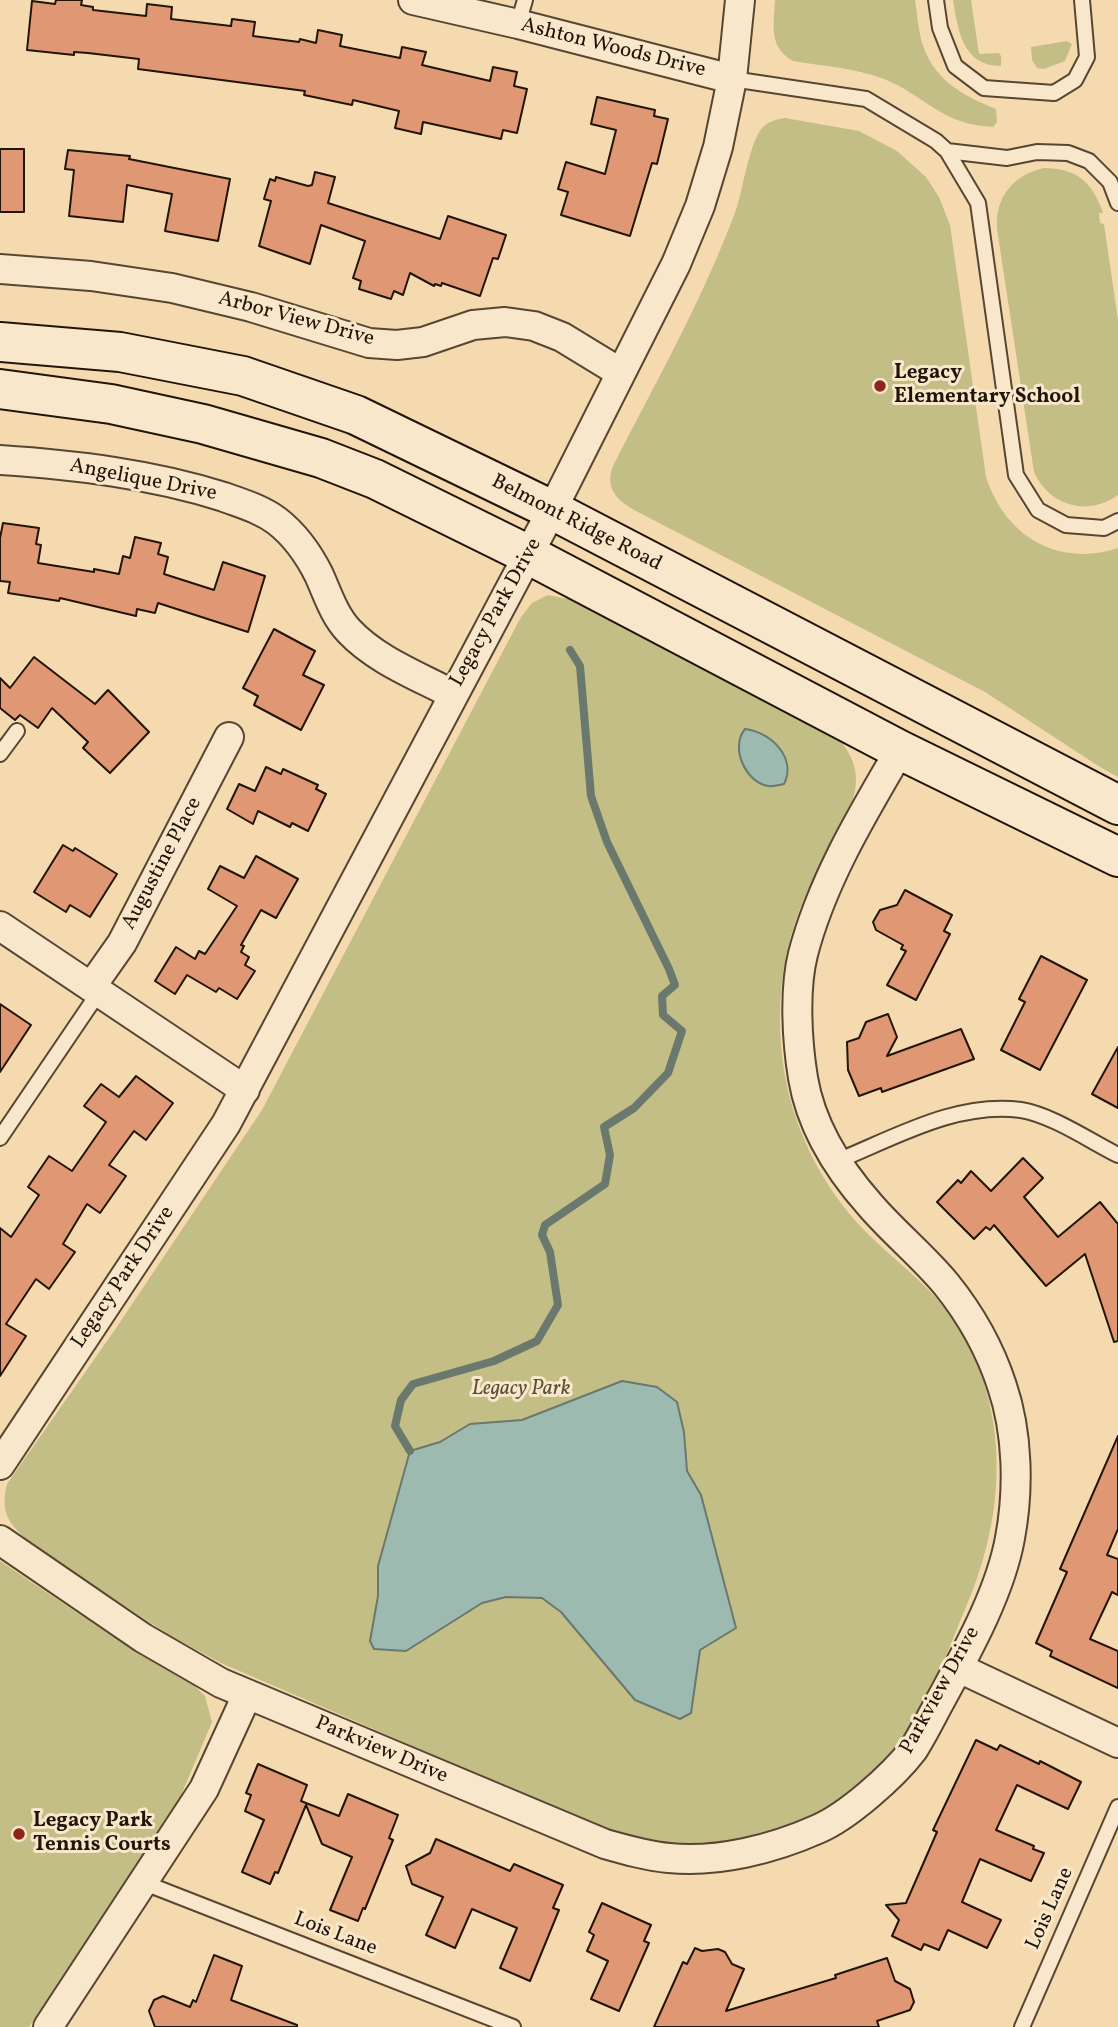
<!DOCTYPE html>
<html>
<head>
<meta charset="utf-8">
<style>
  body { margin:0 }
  canvas { display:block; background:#f6daaf }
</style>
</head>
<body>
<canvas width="1118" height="2027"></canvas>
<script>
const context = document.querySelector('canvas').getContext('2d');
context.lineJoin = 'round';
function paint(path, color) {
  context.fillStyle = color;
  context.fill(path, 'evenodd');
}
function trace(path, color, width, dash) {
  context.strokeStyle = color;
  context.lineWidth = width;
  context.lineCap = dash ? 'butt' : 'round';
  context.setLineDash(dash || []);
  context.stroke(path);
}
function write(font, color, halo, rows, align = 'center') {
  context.font = font + ' Vollkorn,serif';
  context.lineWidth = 6;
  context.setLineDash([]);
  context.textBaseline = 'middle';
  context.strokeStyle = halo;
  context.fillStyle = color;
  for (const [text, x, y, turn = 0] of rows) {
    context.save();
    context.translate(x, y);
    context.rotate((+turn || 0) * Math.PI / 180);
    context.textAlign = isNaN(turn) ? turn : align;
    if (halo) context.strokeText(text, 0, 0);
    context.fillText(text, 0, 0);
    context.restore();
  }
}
const green = new Path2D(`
  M775 0H915C917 13 918 27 921 39 931 78 961 95 996 109L997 122 993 127C942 125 926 96 884 79 855 68 823 66 793 61 768 47 774 24 775 0Z
  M953 0H971L979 54 999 53 1001 56V66C963 66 958 31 953 0Z
  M1067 41 1072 44 1065 61 1044 69 1037 68 1032 60 1031 47Z
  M785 118 859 131 897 151 926 177 939 197 950 225 986 477C1005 536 1058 568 1118 548V777L1100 767 985 692 636 511C618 501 604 489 613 466 656 382 703 299 736 210 743 189 749 144 762 128 767 122 777 119 785 118Z
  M1044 168C1077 168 1093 183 1103 213H1099L1100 223 1104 224 1118 320V495C1088 517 1049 506 1034 472L997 229C995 197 1013 175 1044 168Z
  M548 595 577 601 832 732C871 770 856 800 833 842 820 867 805 892 796 920 780 966 777 1014 783 1063 791 1126 823 1190 869 1235 891 1257 917 1276 937 1299 1012 1388 1010 1505 966 1607 944 1659 925 1717 885 1759 811 1837 717 1859 614 1833L221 1663 167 1634 28 1541C8 1522 0 1513 7 1484L114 1331 262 1110 521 617 532 603Z
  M0 1561 128 1647 195 1686 205 1696 212 1722 179 1800 29 2027H0Z`);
const water = new Path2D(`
  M745 729C771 732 797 758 784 784 779 785 773 787 768 786 745 782 730 747 745 729Z
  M622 1381 657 1387 677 1402 684 1432 687 1471 701 1495 736 1628 700 1650 691 1713 680 1719 635 1700 561 1612 542 1598 506 1597 482 1603 406 1651 374 1649 370 1641 378 1596V1566L410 1451 440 1442 470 1424 522 1420Z`);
const stream = new Path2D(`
  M410 1451 395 1426 401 1400 413 1384 494 1361 537 1341 558 1305 550 1252 542 1235 545 1225 605 1184 610 1155 604 1127 634 1108 668 1073 682 1031 663 1015 662 996 675 985 669 969 607 842 591 796 580 666 570 650`);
const building = new Path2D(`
  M56 0H82L81 5 93 7V10L146 16 147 4 172 7 171 19 231 26 232 19 255 22 253 36 299 42 300 39 316 43 318 30 342 35 340 46 400 58 402 47 426 52 422 65 490 81 493 67 517 72 514 86 527 89 517 133 503 130 501 139 423 122 421 134 395 128 399 111 353 100 352 105 304 95 305 91 138 69 139 59 88 53 74 52V55L27 50 32 1 55 4Z
  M597 97 655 110 654 116 668 119 657 164 652 163 630 236 561 215 568 192 558 189 566 162 605 174 616 130 591 124Z
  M0 149H24V212H0Z
  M68 150 130 156 129 159 230 179 218 241 165 231 172 194 127 185 123 222 69 216 74 170 65 169Z
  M315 172 335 177 328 203 440 239 448 216 506 235 498 259 493 258 480 296 442 283 441 286 435 284 434 286 410 273 403 295 394 291 391 299 359 289 361 281 353 278 365 241 321 225 310 264 259 246 271 201 264 199 270 179 275 181 276 177 308 186 312 185Z
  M3 523 39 528 36 544 41 545 38 563 94 572V569L119 574 123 556 130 558 135 537 161 543 158 554 168 557 164 574 214 590 223 562 265 576 248 632 158 603 155 613 137 609 136 616 60 598 59 601 8 593 10 582 0 581V538Z
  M274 629 315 651 303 675 324 685 301 730 254 705 258 696 243 688Z
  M34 657 95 704 108 690 149 732 110 773 83 748 88 742 52 708 38 728 20 715 15 720 0 708V678L10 688Z
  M266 767 281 774 283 769 318 785 316 789 326 794 308 831 292 823 290 827 258 811 253 824 227 809 239 784 255 791Z
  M63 845 73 851 75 848 117 874 90 917 70 905 66 912 34 892Z
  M256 856 298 879 276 918 261 910 241 945 244 946 241 952 249 957 245 965 255 971 237 999 219 988 216 992 187 975 175 994 155 981 176 947 195 959 199 951 205 954 237 906 208 889 220 866 244 878Z
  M905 890 952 915 944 931 950 934 916 1000 887 985 906 951 901 949 903 945 876 930 873 922 880 910 897 905Z
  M1041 956 1087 980 1040 1070 1001 1050 1025 1002 1019 999Z
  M0 1004 31 1025 0 1072Z
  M888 1014 897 1037 887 1056 961 1029 974 1059 882 1092 881 1088 859 1096 848 1070 847 1042 859 1038 866 1022Z
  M1118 1047V1108L1092 1094Z
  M136 1076 173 1103 146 1140 134 1131 109 1165 126 1176 100 1213 87 1204 63 1244 75 1252 49 1289 36 1279 6 1324 26 1336 0 1376V1228L11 1237 39 1195 28 1187 49 1156 72 1171 106 1122 84 1106 101 1084 119 1097Z
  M1023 1158 1043 1178 1024 1197 1058 1237 1100 1202 1118 1224V1341L1114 1342 1085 1254 1046 1286 994 1225 990 1230 986 1227 974 1239 937 1202 958 1180 961 1183 971 1171 991 1191Z
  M1118 1436V1529L1107 1555 1118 1559V1595L1112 1592 1090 1639 1118 1651V1688L1050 1656 1052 1651 1036 1643 1067 1572 1060 1569Z
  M976 1740 997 1750 1000 1745 1039 1764 1040 1761 1081 1782 1068 1809 1017 1785 996 1830 1034 1846 1033 1849 1044 1853 1031 1881 980 1859 962 1902 1001 1920 987 1948 948 1930 939 1950 924 1944 921 1950 892 1936 899 1920 886 1905 906 1903 937 1832 933 1830Z
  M258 1764 307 1785 301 1801 339 1816 348 1794 398 1815 389 1838 393 1840 365 1909 363 1908 358 1921 330 1910 352 1857 322 1844 306 1805 278 1873 275 1872 270 1884 242 1872 264 1820 245 1811 251 1795 246 1793Z
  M436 1839 510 1871 514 1864 563 1885 553 1908 559 1910 530 1981 500 1968 517 1928 472 1909 455 1948 426 1935 443 1897 412 1884 406 1866 430 1853Z
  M602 1903 651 1925 644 1941 649 1943 619 2011 591 1999 608 1961 587 1951 594 1935 589 1932Z
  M695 1948 702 1951 718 1949 725 1952 732 1964 744 1969 726 2011 836 1978 835 1975 887 1958 895 1981 910 1989 914 2002 910 2010 877 2021 879 2027H654L683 1962 687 1964Z
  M214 1955 242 1966 231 2000 297 2025V2027H155L149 2011 154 2000 163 1996 190 2007 193 2000 196 2002Z`);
const lane = new Path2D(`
  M936 0 940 28 955 66 984 88 1054 93 1075 80 1087 57 1082 0
  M518 24 525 0
  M732 79 866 99 936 141 947 151 978 203 1016 475 1038 510 1066 525 1104 528 1118 521
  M947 151 1007 158 1037 152 1068 153 1089 161 1110 182 1118 203
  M0 754 17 731
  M0 1138 99 992
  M837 1161C894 1138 957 1101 1021 1110 1052 1115 1090 1141 1118 1155
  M142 1882 513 2027
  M1022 2027 1118 1807`);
const street = new Path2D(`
  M413 0 518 24 732 79
  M0 269 91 276 172 288 251 307 369 343 397 345 423 342 473 325 505 322 534 326 562 337 621 373
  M0 460C75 465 152 474 224 497 243 504 261 509 277 521 295 535 309 555 319 575 328 595 334 615 349 631 376 660 418 676 452 694
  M0 926 245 1090
  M91 987 122 943 229 737
  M0 1465 226 1124 552 510 676 264 700 206 718 147 732 79 740 0
  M0 1540 143 1638 221 1683 605 1844C626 1850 647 1856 669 1858 718 1863 773 1849 818 1829 848 1816 893 1776 913 1750 922 1736 930 1720 938 1705 965 1655 1000 1594 1010 1538 1019 1490 1018 1433 1002 1386 990 1349 971 1315 946 1284 923 1256 894 1233 870 1205 838 1169 811 1126 803 1078 797 1041 794 990 803 954 822 881 862 815 900 750
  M959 1668 1118 1743
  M48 2027 204 1789 247 1695`);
const secondary = new Path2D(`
  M0 342 120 352 243 376 356 415 552 510 1118 805
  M0 389 111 404 203 424 321 458 375 479 529 555 900 750 1118 857`);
const markers = [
  [880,386,7,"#8f2418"],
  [19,1834,7,"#8f2418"]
];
const streetNames = [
  ["Ashton Woods Drive",613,49,14],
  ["Arbor View Drive",296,320,15],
  ["Angelique Drive",143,481,11],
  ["Belmont Ridge Road",576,524,27],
  ["Legacy Park Drive",497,613,-61],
  ["Augustine Place",163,864,-62],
  ["Legacy Park Drive",124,1278,-56],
  ["Parkview Drive",941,1691,-61],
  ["Parkview Drive",381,1751,23],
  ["Lois Lane",1051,1909,-66],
  ["Lois Lane",335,1935,21]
];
const poiNames = [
  ["Legacy",894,374],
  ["Elementary School",894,398],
  ["Legacy Park",33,1822],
  ["Tennis Courts",33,1846]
];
const parkNames = [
  ["Legacy Park",521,1390]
];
paint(green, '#c3bd86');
paint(water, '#9dbab1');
trace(water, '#6b786d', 2);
trace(stream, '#6b786d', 8);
paint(building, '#e09774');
trace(building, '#201508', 2);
trace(lane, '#564632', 18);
trace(street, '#564632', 32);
trace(secondary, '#201508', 42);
trace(lane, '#f9e7cb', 14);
trace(street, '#f9e7cb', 28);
trace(secondary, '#f9e7cb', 38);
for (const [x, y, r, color] of markers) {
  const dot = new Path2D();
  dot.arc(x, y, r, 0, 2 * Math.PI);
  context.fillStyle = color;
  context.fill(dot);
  trace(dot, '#f9e7cb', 2.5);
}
write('21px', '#201508', '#f9e7cb', streetNames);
write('bold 21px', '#201508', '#f9e7cb', poiNames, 'left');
write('italic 21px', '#595034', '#f9e7cb', parkNames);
</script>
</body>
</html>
